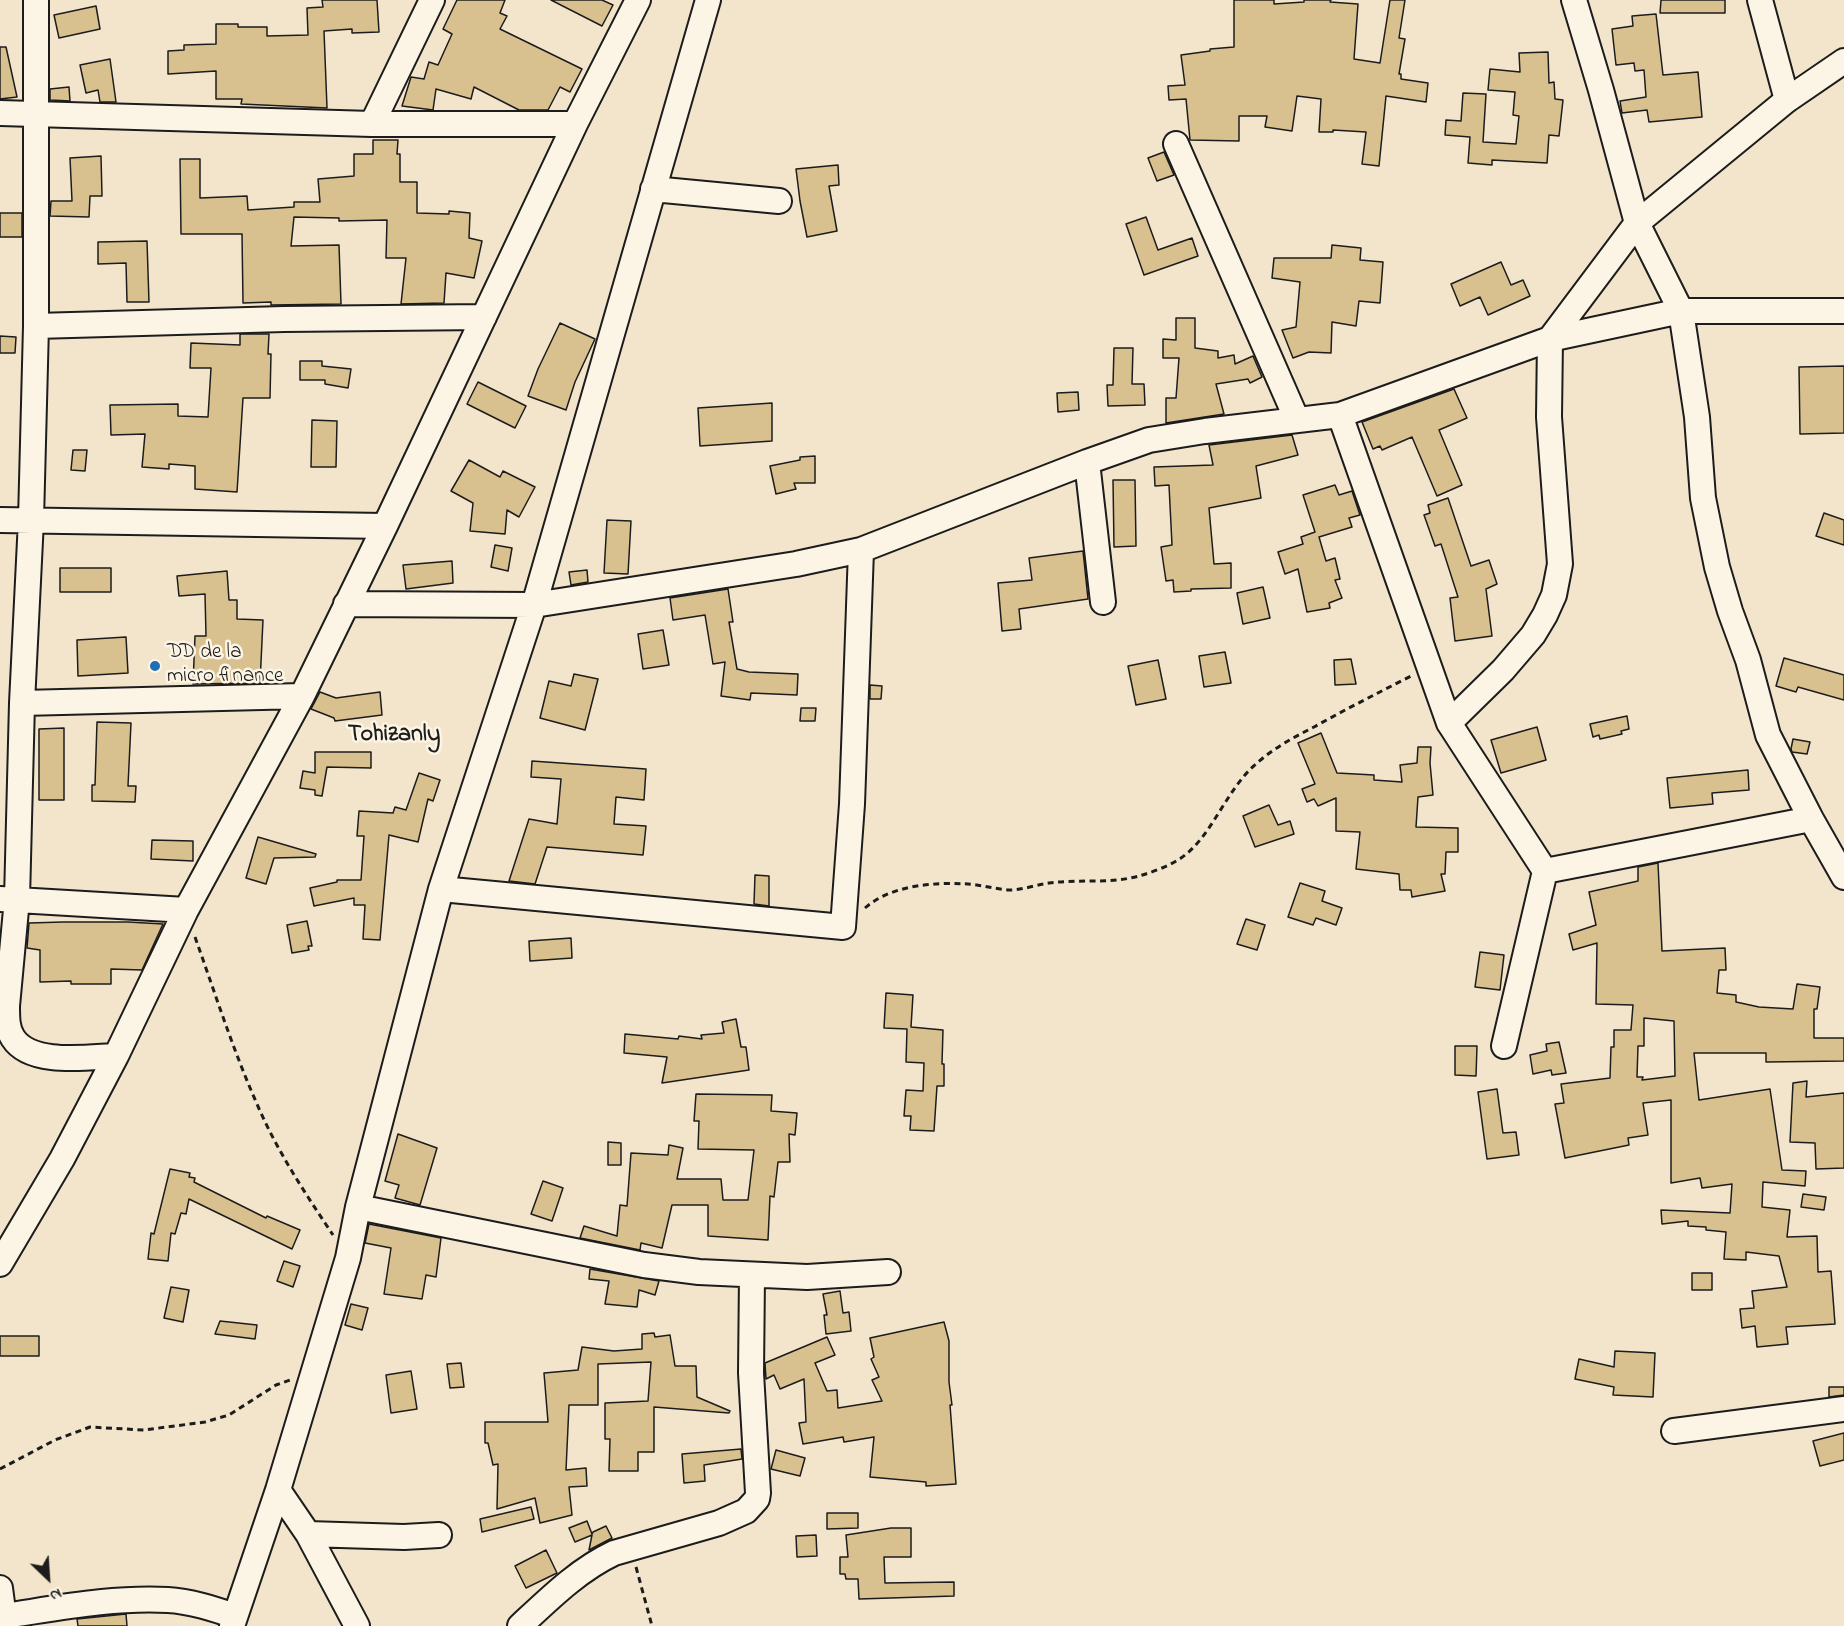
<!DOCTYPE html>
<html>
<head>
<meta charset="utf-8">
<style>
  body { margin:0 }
  #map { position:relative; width:1844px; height:1626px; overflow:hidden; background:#f2e5cb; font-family:"Indie Flower",sans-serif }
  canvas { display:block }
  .north { position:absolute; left:18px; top:1548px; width:60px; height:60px; -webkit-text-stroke:4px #fcf5e5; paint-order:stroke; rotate:155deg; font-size:16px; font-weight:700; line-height:24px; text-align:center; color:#1c1c1c }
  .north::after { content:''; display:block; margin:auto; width:21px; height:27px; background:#1c1c1c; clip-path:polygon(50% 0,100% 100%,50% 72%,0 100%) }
</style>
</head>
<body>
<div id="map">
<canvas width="1844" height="1626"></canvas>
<div class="north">N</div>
</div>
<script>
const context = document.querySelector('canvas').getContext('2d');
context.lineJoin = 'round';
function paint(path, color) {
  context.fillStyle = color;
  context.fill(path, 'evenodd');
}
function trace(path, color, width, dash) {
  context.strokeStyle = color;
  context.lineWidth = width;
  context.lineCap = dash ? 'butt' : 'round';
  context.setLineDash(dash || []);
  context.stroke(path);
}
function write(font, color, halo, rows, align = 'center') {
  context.font = font + ' "Indie Flower",sans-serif';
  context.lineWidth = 5;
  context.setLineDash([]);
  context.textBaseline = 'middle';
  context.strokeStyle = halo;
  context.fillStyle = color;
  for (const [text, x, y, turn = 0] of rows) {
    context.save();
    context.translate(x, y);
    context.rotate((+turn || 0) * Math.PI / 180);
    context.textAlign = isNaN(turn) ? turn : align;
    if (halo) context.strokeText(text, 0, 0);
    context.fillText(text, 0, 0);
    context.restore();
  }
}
const building = new Path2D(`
  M322 0H377L379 32 352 33V29L324 31 327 108 241 104 242 99H216V71L168 74V51L184 50V45L216 44V24H238V27H267V36L308 35 307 8 323 7Z
  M457 0H505L500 13 507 16 500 29 582 69 570 92 560 87 548 110H519L474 87 471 99 436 89 433 110 402 106 411 77 424 79 429 62 438 65 452 34 443 29Z
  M551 0H602L613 5 602 26Z
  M1234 0H1274V4L1304 2V0H1331L1330 2 1358 4 1354 59 1380 63 1390 0H1405L1399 38 1405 39 1399 74H1401V79L1428 83 1426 102 1386 96 1379 166 1362 164 1366 132 1333 130V132H1319L1321 99 1297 96 1292 131 1265 127 1267 116H1239V141L1190 140 1186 99 1169 100 1168 86 1185 85 1181 55 1210 51V49L1234 47Z
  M1661 0H1725V13H1660Z
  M96 6 100 29 59 38 54 15Z
  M1656 14 1663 75 1698 72 1702 117 1649 122 1647 110 1622 113 1620 101 1646 97 1644 70 1635 71 1634 63 1616 65 1612 29 1633 26 1632 16Z
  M0 47H6L17 97 0 99Z
  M1548 52 1549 83 1554 82 1555 99 1563 100 1559 136 1549 135 1547 163 1492 160V165L1468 163 1470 137 1445 135 1446 120 1461 121 1463 93 1486 94 1483 142 1516 144 1519 116 1513 115 1515 92 1488 90 1490 69 1520 72 1519 53Z
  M110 59 116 102H100L98 90 86 93 80 65Z
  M69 87 70 101 50 100V89Z
  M373 140H398L397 154H400V182H417V213L449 214V211L470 213 469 238 482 241 474 278 446 273 444 303 401 304 406 258H386L387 220 339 221V218L294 217 291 246 339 245 341 304 271 305V302L243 303 242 234H181L180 159H200V198L247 196 248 210 294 207V202H320L318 179 354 176V154H373Z
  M1164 152 1174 175 1157 181 1148 158Z
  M101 156 102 196H90L89 217 50 216 51 201H72L70 158Z
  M838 165 839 185 829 186 837 231 807 237 800 201 796 169Z
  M0 213H22V237H0Z
  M1146 217 1158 250 1192 238 1198 256 1144 275 1126 224Z
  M147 241 149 302H127L126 263 98 264V242Z
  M1332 245 1361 248 1360 260 1383 262 1380 303 1359 301 1356 326 1332 322 1331 353 1309 352 1293 358 1282 330 1296 327 1300 282 1272 278 1274 258H1331Z
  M1501 262 1511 285 1523 280 1530 296 1488 315 1480 297 1460 306 1451 284Z
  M1176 318H1195V348L1218 351V358L1234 355 1235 364 1253 356 1262 377 1250 383 1248 379 1216 384 1224 414 1166 423V398H1176L1179 358H1163V339L1176 340Z
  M560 323 595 339 575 382 566 410 528 396 538 369Z
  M240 334H269L268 354H271L270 398H243L237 492 195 489V466L169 464V469L142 467 145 434 111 435 110 405 178 404V416L208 417 211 368H190L191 343 240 345Z
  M0 336 16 337 15 353H0Z
  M1114 348H1133L1132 384H1144L1145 405 1108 406 1107 385H1113Z
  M300 361H322V366L351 369 348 388 325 384V380H300Z
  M1844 366V433L1800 434 1799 367Z
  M478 382 526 406 515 428 467 404Z
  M1454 389 1467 418 1439 430 1462 485 1437 496 1412 437 1382 450 1380 446 1373 449 1362 422Z
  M1078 392 1079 410 1058 412 1057 393Z
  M772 403V441L700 446 698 408Z
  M312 420 337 421 336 467H311Z
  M1292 435 1298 455 1256 466 1261 498 1209 508 1214 564 1231 563V588L1191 589V591L1174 592 1173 580 1166 581 1161 547 1172 545 1169 485 1155 486 1154 467 1213 465 1209 445Z
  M73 450H87L85 471 71 470Z
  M815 456V483H794L796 489 776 494 770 466 800 460V457Z
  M469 460 500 477 503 471 535 487 519 517 507 510 505 534 470 531 473 503 451 491Z
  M1113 480H1135L1136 546 1114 547Z
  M1335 485 1339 495 1352 491 1360 515 1349 518 1352 527 1319 537 1326 561 1335 558 1340 579 1335 580 1342 598 1329 603 1330 608 1307 612 1298 569 1285 574 1278 552 1303 544 1301 537 1315 532 1303 495Z
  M1448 498 1471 566 1489 560 1497 584 1486 589 1492 636 1455 641 1450 598 1458 597 1441 544 1435 546 1424 515 1430 513 1428 505Z
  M1824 513 1844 520V545L1816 536Z
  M607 520 631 521 628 574 604 573Z
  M495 545 512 548 508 571 491 567Z
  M1083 551 1088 599 1019 609 1021 629 1002 631 998 583 1032 580 1029 558Z
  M452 561 453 583 406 589 403 565Z
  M60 568H111V592H60Z
  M587 570 588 582 571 585 569 572Z
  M227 571 229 600H237V619L263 620 260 683 193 684 195 636H206L205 594 179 596 177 576Z
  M1263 587 1270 618 1243 624 1237 593Z
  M728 589 733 622H729L737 669 749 672 798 674 797 695 751 693 750 700 721 696 725 662 713 664 705 615 673 620 670 598Z
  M663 630 669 665 643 669 638 634Z
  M126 637 128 673 78 676 77 640Z
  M1225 652 1231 683 1204 687 1199 656Z
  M1784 658 1844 675V700L1798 687 1796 692 1776 686Z
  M1351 659 1356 684 1335 685 1334 660Z
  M1158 660 1166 699 1136 705 1128 666Z
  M574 674 598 679 585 730 540 718 549 681 571 686Z
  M870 685 882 686 881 699H870Z
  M320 692 336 698 380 692 382 715 335 721 334 718 311 709Z
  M801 708H816L815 721H800Z
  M1627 716 1629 729 1621 731 1622 734 1600 739 1599 735 1593 737 1590 724Z
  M97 722 131 723 128 786H136L135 802 92 801V785H95Z
  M1537 727 1546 760 1501 773 1491 740Z
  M64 728V800H39V729Z
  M1321 733 1337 773 1374 775V780L1402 782 1400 765 1417 763 1418 747H1431L1430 763 1433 795 1418 797 1416 827 1458 828V852H1446L1445 874H1441L1445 891 1412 897 1411 890H1400L1399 874 1356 869 1360 832 1336 831V798L1318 806 1314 799 1307 802 1302 789 1315 784 1298 743Z
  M1793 739 1810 742 1807 754 1792 752 1791 749Z
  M315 752H371V768L327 767 322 796 315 795V790L300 788 303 771 315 773Z
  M532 761 646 769 644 800 616 797 614 824 646 826 643 855 547 847 535 884 509 881 529 819 557 824 561 779 531 777Z
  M1748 770 1749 790 1712 793 1713 804 1670 808 1667 778Z
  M419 773 440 780 433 801 428 799 418 842 389 835 380 940 363 939 365 905H354V898L314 906 310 888 337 882V880H361L364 836H357L359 811 393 813 395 807 406 810Z
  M1269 805 1278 825 1290 821 1294 834 1255 847 1243 816Z
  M258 837 316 854 315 857 274 858 266 884 246 878Z
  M152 840 193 841V861L151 859Z
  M1658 863 1662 951 1725 948 1726 970H1719L1717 993 1736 995V1002L1759 1007 1793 1009 1797 984 1820 987 1817 1009H1814V1038H1844V1061L1766 1062V1053H1694L1699 1100 1770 1089 1782 1170 1806 1171 1805 1186 1763 1182 1762 1207 1790 1210 1787 1237 1817 1236 1818 1272 1831 1271 1835 1324 1786 1327 1788 1344 1757 1347 1755 1326 1742 1328 1740 1309 1754 1308 1752 1291 1787 1287 1779 1256 1746 1252V1260L1724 1259 1726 1232 1706 1230V1227L1688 1226V1221L1662 1224 1661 1210 1730 1213 1732 1184 1702 1188 1700 1178 1671 1183V1100L1643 1103 1648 1135 1628 1138 1629 1145 1565 1158 1555 1104 1564 1103 1561 1084 1610 1078 1611 1047H1614V1030H1631L1633 1005 1596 1004 1597 943 1573 950 1569 934 1596 925 1589 892 1638 881V867ZM1644 1018 1674 1021 1675 1076 1642 1080 1643 1077H1637L1638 1046H1644Z
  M755 875 769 876V906L754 904Z
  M1300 883 1325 891 1322 901 1342 908 1336 925 1316 918 1313 925 1288 917Z
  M1246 919 1265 925 1257 950 1237 944Z
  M307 921 312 946H308L309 950 292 953 287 925Z
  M63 922H128L163 924 142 970 111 969V984H71V981L40 982V950L27 948 29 923Z
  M571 938 572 958 530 961 529 941Z
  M1480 952 1504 955 1500 990 1475 987Z
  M886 993 913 995 911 1027 943 1030 942 1064H944V1086H937L934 1131 910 1130 911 1116H904L906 1090 923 1091 924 1063 906 1062 907 1029 884 1028Z
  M736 1019 741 1047H746L749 1070 662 1083 667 1057 624 1053 625 1034 678 1039 679 1036 702 1039 701 1035 724 1033 722 1022Z
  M1559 1042 1566 1073 1552 1075 1551 1070 1533 1074 1530 1055 1547 1051 1546 1044Z
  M1455 1046H1477L1476 1076 1455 1075Z
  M1807 1081 1806 1097 1844 1093V1168L1816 1169 1815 1143 1790 1142 1793 1083Z
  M1497 1089 1503 1133 1516 1132 1519 1155 1487 1159 1478 1092Z
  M696 1094 772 1095 771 1111 797 1113 795 1135 789 1134 790 1162H778L774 1197 770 1196 768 1240 708 1236V1205H672L662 1248 641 1243 640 1250 580 1238 584 1226 617 1236 620 1205 627 1206 631 1153 668 1155 669 1145 683 1148 677 1179H721L723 1200H748L754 1150 698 1149 699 1121H694Z
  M398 1134 437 1148 420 1205 395 1198 399 1185 385 1181Z
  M608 1142 621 1143V1165H608Z
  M170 1169 190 1173 189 1177 195 1178 194 1182 266 1218 267 1216 300 1230 292 1249 189 1199 186 1214 181 1213 175 1234 171 1233 168 1261 148 1259 151 1233 154 1234Z
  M543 1181 563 1188 552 1221 531 1214Z
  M1803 1194 1826 1197 1824 1210 1801 1207Z
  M369 1224 441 1238 436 1277 426 1275 422 1299 384 1294 391 1248 365 1243Z
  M284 1261 300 1266 293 1287 277 1281Z
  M590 1269 659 1281 655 1295 639 1290 637 1307 605 1304 609 1281 589 1279Z
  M1692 1273H1712V1290H1692Z
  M171 1287 189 1290 183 1322 164 1318Z
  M840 1291 843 1313 849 1312 851 1331 826 1334 824 1315H827L823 1294Z
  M351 1304 368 1308 362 1330 345 1325Z
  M220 1321 257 1325 255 1339 215 1334Z
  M944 1322 949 1341V1382L952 1405H950L956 1484 926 1486V1482L870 1477 874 1437 844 1442 843 1437 803 1444 799 1423 806 1422 804 1379 780 1389 774 1375 766 1379 765 1363 827 1337 835 1355 815 1363 827 1391 837 1390 838 1408 882 1401 872 1380 879 1377 871 1359 874 1357 870 1338Z
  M654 1333 655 1337 670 1335 675 1366H696L697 1397 730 1411 729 1413 654 1407V1452H638V1471H609L610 1439H605V1403L648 1401 651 1362 598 1364V1405H569L566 1470 586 1468 587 1486 569 1487 572 1515 540 1523 535 1498 497 1509 498 1464 493 1465 488 1443H485V1422H548L544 1373 578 1370 582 1347 614 1351 642 1349V1334Z
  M0 1336H39V1356H0Z
  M1615 1351 1655 1353 1653 1397 1613 1395 1614 1387 1575 1379 1579 1359 1614 1367Z
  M461 1363 464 1387 450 1388 447 1364Z
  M411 1371 417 1409 391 1413 386 1375Z
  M1829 1387H1844V1395L1829 1397Z
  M1844 1433V1460L1820 1466 1813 1441Z
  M741 1449 742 1459 704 1465 705 1481 684 1483 682 1454Z
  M776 1450 805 1458 800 1476 771 1469Z
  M531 1507 534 1519 482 1532 480 1519Z
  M827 1513H858V1528L827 1529Z
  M587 1521 592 1534 593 1532 606 1526 612 1538 589 1550 592 1535 575 1542 569 1528Z
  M891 1528H911V1557H884L885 1583 954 1582V1596L859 1599 858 1579H846L845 1574H840V1557H848L846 1535Z
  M816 1535 817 1556 797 1557 796 1536Z
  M546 1550 557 1573 526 1588 515 1566Z
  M126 1614 127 1626H78L77 1619Z`);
const path = new Path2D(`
  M865 908C891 885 934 882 968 884 982 885 995 889 1009 890 1022 890 1036 885 1049 883 1079 879 1110 884 1139 876 1153 872 1169 866 1181 858 1212 837 1226 789 1257 763 1274 748 1294 737 1314 727 1346 709 1378 693 1411 676
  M195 937C215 993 233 1050 257 1104 277 1151 305 1193 333 1235
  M0 1469 55 1440 90 1427 144 1430 205 1422 229 1415 276 1385 290 1380
  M636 1567 652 1626`);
const minor = new Path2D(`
  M36 0V326L31 520 22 703 17 899 7 1006C7 1018 7 1029 13 1038 31 1066 88 1057 116 1056
  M1574 0 1601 90 1637 223 1681 311 1697 417 1703 498 1717 567 1730 611 1748 660 1768 735 1811 819 1844 877
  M1760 0 1787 100
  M0 113 372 124H575
  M372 124 432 0
  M1176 144 1297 420
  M653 189 779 201
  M36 326 284 319 484 317
  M1340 415 1449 723 1545 871 1504 1046
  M1087 462 1103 602
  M0 520 385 526
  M346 604 534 605 796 564 861 550 1087 462 1149 440 1205 431 1340 415 1550 339 1681 311H1844
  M22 703 302 696
  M1449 723 1503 670 1533 635 1545 615 1554 595 1560 564 1549 417 1550 339 1637 223 1787 100 1844 61
  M1545 871 1811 819
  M441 889 843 927 852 804 861 550
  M0 899 186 910
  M358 1207 644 1265 699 1272 807 1277 888 1272
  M0 1264 62 1159 116 1056 186 910 302 696 385 526 575 124 638 0
  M1674 1431 1844 1409
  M278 1490 308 1534 357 1626
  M308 1534 404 1537 439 1535
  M0 1588 5 1626
  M4 1616C58 1608 113 1597 168 1600 190 1601 214 1609 235 1616
  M232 1626 278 1490 348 1258 358 1207 441 889 534 605 708 0
  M520 1626C549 1599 578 1570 614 1553L719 1523 746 1511 757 1499 758 1493 751 1373 752 1276`);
const markers = [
  [155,666,6,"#1f6fb2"]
];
const poiNames = [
  ["DD de la",167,654],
  ["micro finance",167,678]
];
const quarterNames = [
  ["Tohizanly",394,736]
];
paint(building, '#d9c08f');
trace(building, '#1c1c1c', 1.5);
trace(minor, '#1c1c1c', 28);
trace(path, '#1c1c1c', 3, [6, 4.5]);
trace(minor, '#fcf5e5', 24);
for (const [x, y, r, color] of markers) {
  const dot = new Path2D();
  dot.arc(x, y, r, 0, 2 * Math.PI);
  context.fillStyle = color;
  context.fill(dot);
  trace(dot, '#fcf5e5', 2);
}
write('21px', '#1c1c1c', '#fcf5e5', poiNames, 'left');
write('bold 24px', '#1c1c1c', '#fcf5e5', quarterNames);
</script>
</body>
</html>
